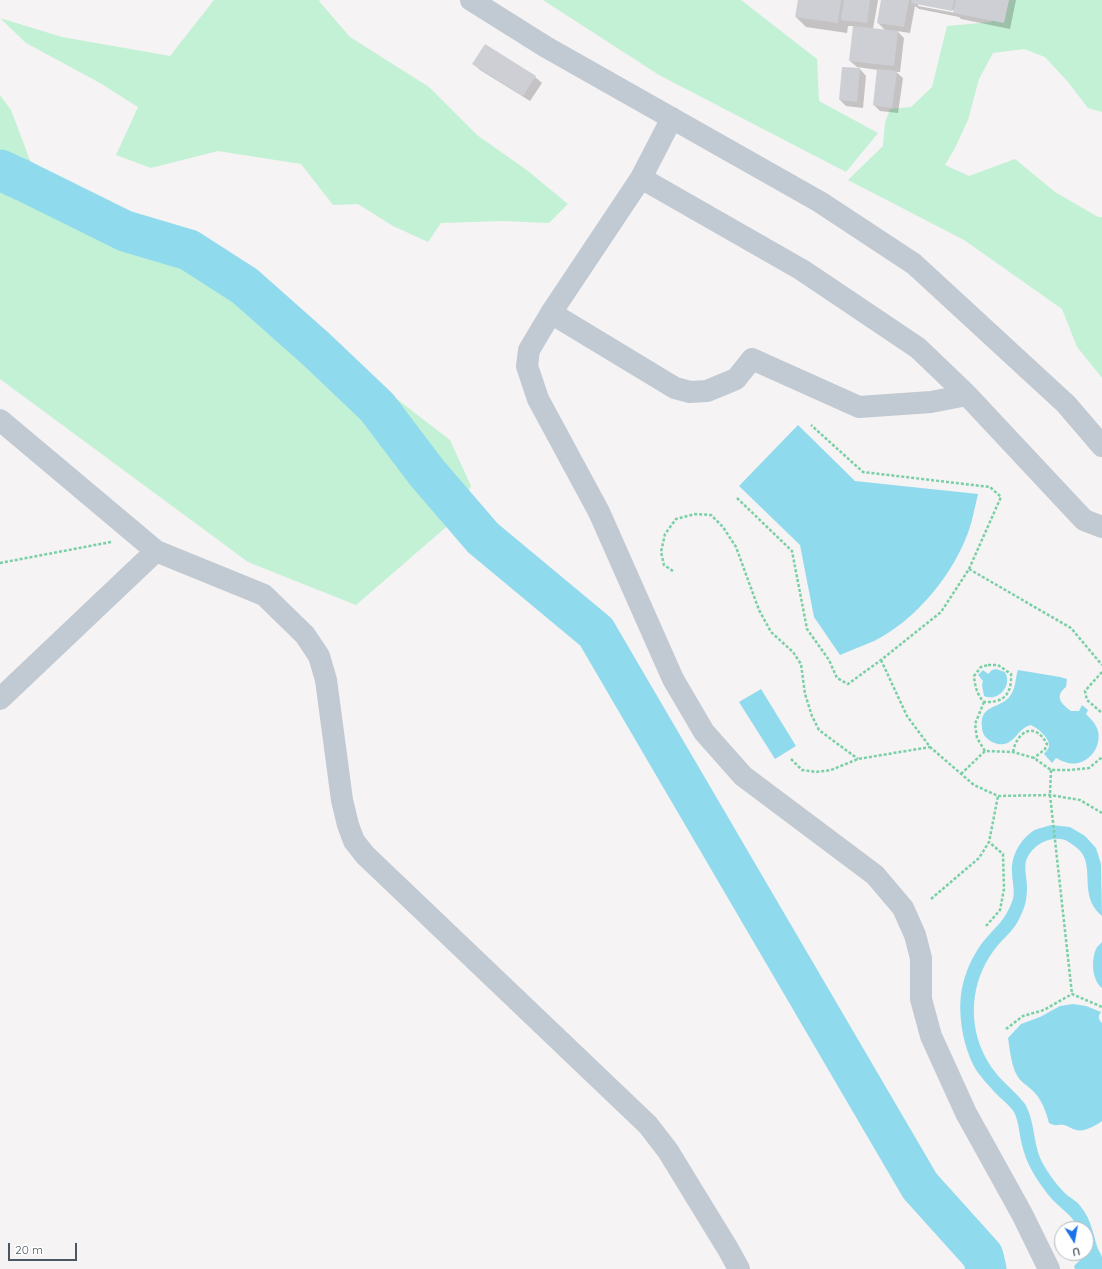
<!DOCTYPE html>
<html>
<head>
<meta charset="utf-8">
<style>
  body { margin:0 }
  #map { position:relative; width:1102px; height:1269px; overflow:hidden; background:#f5f3f3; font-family:Quicksand,sans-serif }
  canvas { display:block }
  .north { position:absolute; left:1054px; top:1221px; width:40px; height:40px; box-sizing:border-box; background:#fff; border:1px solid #b7bbc0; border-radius:50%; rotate:169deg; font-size:11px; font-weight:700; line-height:16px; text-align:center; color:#4a5661 }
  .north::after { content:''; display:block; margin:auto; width:14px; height:18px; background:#1a73e8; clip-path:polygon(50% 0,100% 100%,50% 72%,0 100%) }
  .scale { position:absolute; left:8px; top:1243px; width:69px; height:18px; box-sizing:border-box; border:2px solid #4a5661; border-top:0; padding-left:5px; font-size:12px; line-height:14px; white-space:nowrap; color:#4a5661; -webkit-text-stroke:3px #fff; paint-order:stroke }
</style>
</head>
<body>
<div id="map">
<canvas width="1102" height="1269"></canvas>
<div class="north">U</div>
<div class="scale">20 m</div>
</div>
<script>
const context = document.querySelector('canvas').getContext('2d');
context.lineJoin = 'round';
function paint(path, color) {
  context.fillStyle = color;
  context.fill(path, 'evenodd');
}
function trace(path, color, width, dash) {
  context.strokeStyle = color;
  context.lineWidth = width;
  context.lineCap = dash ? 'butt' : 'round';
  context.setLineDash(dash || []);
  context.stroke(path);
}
const green = new Path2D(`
  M214 0H320L319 1 350 37 429 87 477 135 528 171 568 204 549 223 503 221 441 223 428 242 393 226 358 204 333 205 301 164 218 151 151 168 116 155 138 107 100 83 26 43 0 18 62 37 170 56Z
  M543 0H741L817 59 819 101 878 133 846 172 659 75Z
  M999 0H1102V112L1088 108 1068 82 1045 57 1024 49 993 53 979 79 968 120 955 148 945 165 969 176 1015 159 1055 192 1098 217H1102V378L1077 347 1062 309 964 240 848 180 883 146 885 123 890 109 911 107 932 87 947 26 991 22Z
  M0 95 11 110 31 163 134 239 210 264 303 326 333 372 389 393 450 440 471 486 452 522 356 605 248 562 0 379Z`);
const water = new Path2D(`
  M798 425 855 481 978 494C975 506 973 518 969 530 954 574 915 621 874 641 863 646 851 650 840 655L814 617 800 545 739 486Z
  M996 669 1005 672C1013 686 998 702 984 696L982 685 983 681 978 675 983 670 988 674 992 670Z
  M1018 670 1060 677 1067 679 1066 687C1054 696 1061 704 1071 711H1079L1082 705 1088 710 1086 714C1091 719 1096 724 1098 731 1102 749 1086 767 1068 763 1064 762 1060 760 1056 758L1052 763 1044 754C1046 751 1049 749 1049 745 1049 737 1037 728 1031 725 1018 728 1016 742 1004 744 999 745 993 743 989 740 985 737 982 733 982 727 979 704 1001 709 1010 696 1016 688 1015 679 1018 670Z
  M761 689 796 746 775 759 739 702Z
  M1051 825 1070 827 1085 836 1096 848 1101 864 1102 916C1075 894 1100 861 1073 845 1070 843 1068 841 1065 840 1049 835 1031 846 1026 861 1024 869 1027 879 1027 888 1027 898 1025 908 1020 917 1015 929 1006 936 998 945 973 975 967 1015 982 1050 987 1062 995 1073 1004 1082 1011 1089 1019 1096 1025 1104 1035 1121 1033 1144 1042 1162 1048 1173 1058 1187 1067 1195 1072 1199 1078 1202 1081 1207 1091 1219 1093 1234 1098 1249 1099 1251 1101 1254 1102 1257 1102 1261 1102 1265 1102 1269H1075L1074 1266 1081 1259 1085 1253H1086V1229H1078C1072 1215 1067 1214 1057 1204 1051 1199 1046 1192 1041 1185 1032 1172 1026 1161 1022 1145 1019 1134 1019 1122 1014 1112 1008 1103 998 1097 991 1088 987 1084 983 1079 979 1074 963 1052 956 1010 963 984 967 967 976 949 988 936 1000 923 1005 919 1012 902 1016 892 1012 882 1012 872 1011 856 1020 840 1033 831 1038 828 1046 827 1051 825Z
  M1102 942V988C1092 980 1091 961 1096 949 1097 947 1100 944 1102 942Z
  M1073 1004 1086 1006 1101 1012C1098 1016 1098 1019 1102 1023V1121C1095 1126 1085 1132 1076 1130 1072 1129 1068 1126 1064 1125 1057 1124 1057 1127 1049 1123 1046 1111 1041 1098 1032 1090 1027 1085 1022 1083 1018 1077 1011 1066 1010 1050 1008 1038L1021 1024 1040 1017 1060 1006Z`);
const shadow = new Path2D(`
  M799 0H878L873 29 886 31 878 23 882 0H1016L1010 29 961 19 959 17 919 9 915 6 910 33 897 31 904 38 900 72H896L903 78 898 113 880 111 874 105 878 70 857 67 850 61 854 26H848L847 33 806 27 796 17ZM918 4 957 11 956 13 918 6Z
  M474 64 535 77 542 83 530 101 480 70Z
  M860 69 866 76 863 108 846 106 840 100Z`);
const river = new Path2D(`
  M0 170 24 181 125 231 189 250 245 286 316 349 377 407 427 473 483 538 596 632 920 1186 983 1256 986 1269`);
const building = new Path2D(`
  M798 0H841L838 23 795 17Z
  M844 0H870L867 23 841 20Z
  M881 0H909L904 27 877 23Z
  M912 0H954L952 11 911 3Z
  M956 0H1009L1004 23 953 13Z
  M853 26 898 31 894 66 849 61Z
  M485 44 536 76 523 96 472 64Z
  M842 67 860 68 857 102 839 100Z
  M877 69 897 71 892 108 873 105Z`);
const path = new Path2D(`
  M737 498 792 551 807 629 829 660 837 678 848 684 881 660 941 612 969 569 1001 497 990 487 863 472 811 425
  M0 563 111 542
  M969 569 1071 628 1102 665
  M673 571 664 565 661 552 665 534 676 519 695 514 711 515 723 527 736 547 759 610 771 632 793 652 801 664 805 694 812 716 819 730 858 759
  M881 660 907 716 930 747 974 785 998 796 1050 795 1080 800 1102 813
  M988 665H998L1011 674C1012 694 1004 703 984 702 977 695 975 686 974 676L981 667Z
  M1102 672 1085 691 1087 700 1102 713
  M984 702 975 724 977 738 985 751 1013 752 1034 758 1051 770H1070L1089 768 1101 758 1102 756
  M1013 752C1017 731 1035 721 1047 744L1045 749 1034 758
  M791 759 802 770 816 772 831 770 858 759 930 747
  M1051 770 1050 795 1072 994
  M961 774 985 751
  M931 899 979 858 989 842 998 796
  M986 926 1000 910 1004 889 1003 854 989 842
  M1006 1029 1023 1016 1044 1010 1072 994 1102 1007`);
const minor = new Path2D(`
  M471 0 546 47 820 202 914 264 1066 404 1102 446
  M672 118 641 178 551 313 529 350 527 366 538 399 599 512 673 679 704 732 743 776 875 875 903 908 915 935 921 958V999L931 1036 966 1113 1022 1214 1049 1269
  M641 178 802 270 918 348 967 395 1084 520 1102 527
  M551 313 675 388 690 392 707 391 736 379 752 359 859 407 931 402 967 395
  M0 420 156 551
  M0 699 156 551 264 595 305 635 319 656 326 680 342 800 348 825 354 841 365 855 648 1125 668 1151 728 1249 739 1269`);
paint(green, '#c3f1d5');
paint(water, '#90daee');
paint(shadow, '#0003');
trace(river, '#90daee', 41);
paint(building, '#cdcfd5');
trace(path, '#7ad0a6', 2.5, [3, 2]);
trace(minor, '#c1cad2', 22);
</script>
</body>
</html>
